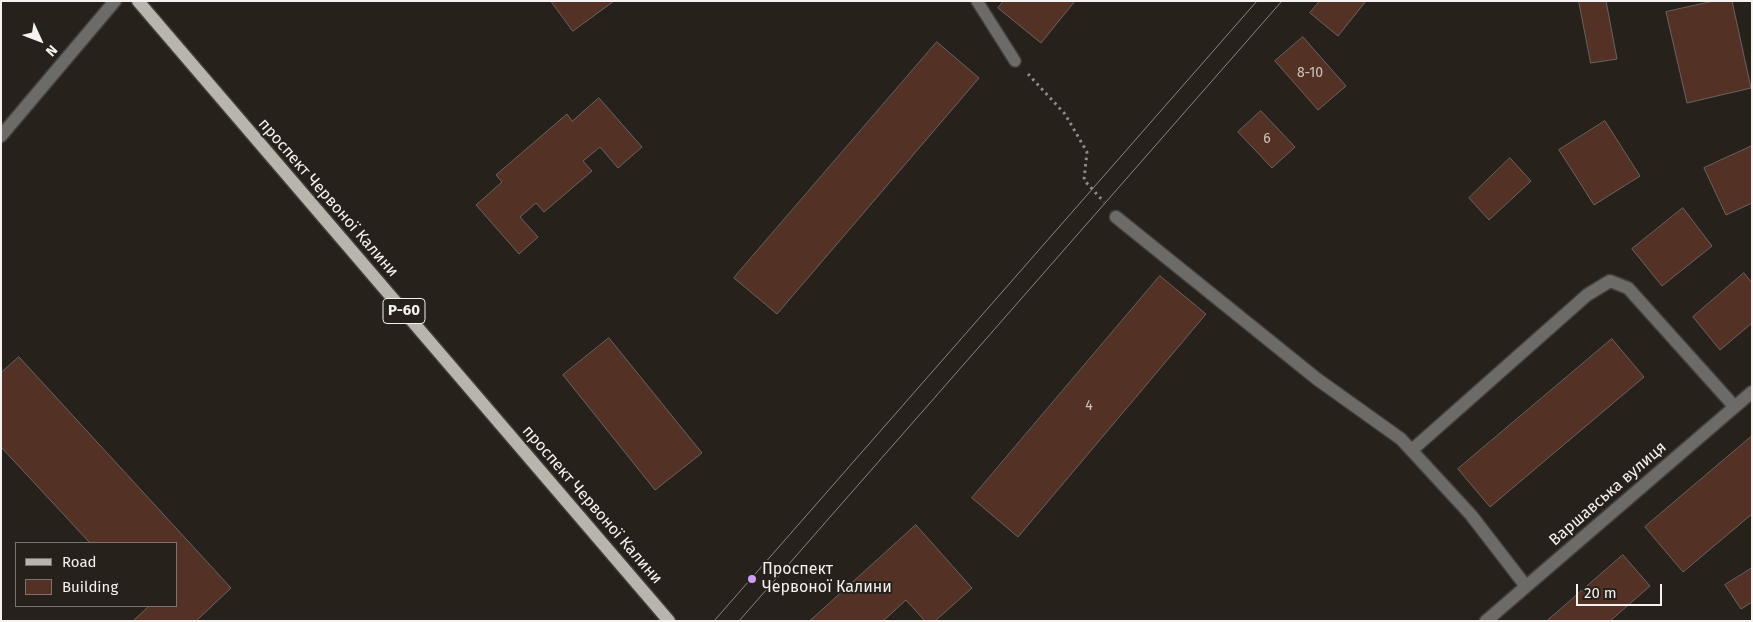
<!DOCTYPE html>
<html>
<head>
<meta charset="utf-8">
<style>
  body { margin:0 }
  #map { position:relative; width:1753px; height:622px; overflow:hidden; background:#27211c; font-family:"Fira Sans",sans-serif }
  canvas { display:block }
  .frame { position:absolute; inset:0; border:2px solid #f6f2ef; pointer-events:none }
  .legend { position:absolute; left:15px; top:542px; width:162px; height:65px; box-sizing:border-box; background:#27211c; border:1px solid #7a7570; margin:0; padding:6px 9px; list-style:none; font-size:15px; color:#f6f2ef }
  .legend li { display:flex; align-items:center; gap:10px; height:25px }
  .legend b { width:25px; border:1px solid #7a7570 }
  .north { position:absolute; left:15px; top:15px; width:50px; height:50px; -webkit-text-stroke:4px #27211c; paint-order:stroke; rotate:133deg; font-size:14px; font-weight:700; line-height:20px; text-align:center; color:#f6f2ef }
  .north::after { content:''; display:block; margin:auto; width:18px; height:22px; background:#f6f2ef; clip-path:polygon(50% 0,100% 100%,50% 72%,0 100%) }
  .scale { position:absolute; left:1576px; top:584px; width:86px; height:22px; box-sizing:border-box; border:2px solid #f6f2ef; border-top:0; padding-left:6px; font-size:15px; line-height:18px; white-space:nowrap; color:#f6f2ef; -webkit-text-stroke:4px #27211c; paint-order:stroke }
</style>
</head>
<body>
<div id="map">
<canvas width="1753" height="622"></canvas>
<div class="frame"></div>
<ul class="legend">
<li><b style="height:6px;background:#b8b5ad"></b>Road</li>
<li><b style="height:14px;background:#533225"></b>Building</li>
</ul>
<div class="north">N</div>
<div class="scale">20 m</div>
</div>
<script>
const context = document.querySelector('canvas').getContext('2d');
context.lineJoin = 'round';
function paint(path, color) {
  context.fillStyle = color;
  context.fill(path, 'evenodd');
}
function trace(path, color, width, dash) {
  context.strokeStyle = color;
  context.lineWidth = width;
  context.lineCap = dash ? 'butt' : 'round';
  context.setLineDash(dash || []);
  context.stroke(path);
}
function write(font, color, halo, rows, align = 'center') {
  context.font = font + ' "Fira Sans",sans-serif';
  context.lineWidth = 4;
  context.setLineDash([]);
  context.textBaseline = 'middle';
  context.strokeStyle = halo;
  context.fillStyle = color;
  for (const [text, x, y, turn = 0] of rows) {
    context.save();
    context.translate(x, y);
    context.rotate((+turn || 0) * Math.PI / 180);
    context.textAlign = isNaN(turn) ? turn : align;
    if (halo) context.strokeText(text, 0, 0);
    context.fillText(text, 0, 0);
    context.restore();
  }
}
const building = new Path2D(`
  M551 1H614L573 31Z
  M1004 1H1075L1041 43 998 8Z
  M1320 1H1366L1338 36 1310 13Z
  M1579 1H1606L1617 59 1591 63Z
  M1714 1H1732L1751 88 1687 103 1666 12Z
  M1303 37 1346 86 1318 110 1275 61Z
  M937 42 979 78 777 314 734 278Z
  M599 98 642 147 618 168 600 147 583 161 592 171 544 212 536 203 520 217 538 237 519 254 476 205 502 182 496 175 567 114 572 121Z
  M1261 111 1295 147 1272 168 1238 132Z
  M1605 121 1640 176 1594 205 1559 150Z
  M1752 146V203L1726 215 1704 168Z
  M1510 158 1531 181 1489 220 1469 198Z
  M1683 208 1712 246 1662 286 1632 249Z
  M1744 273 1752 283V323L1720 350 1693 317Z
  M1160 276 1206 314 1018 537 972 498Z
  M609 338 702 453 655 490 563 375Z
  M1612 339 1644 377 1490 507 1458 469Z
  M19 357 231 588 196 621H133L148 607 147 606H176V543H90L1 447V373Z
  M1752 436V514L1683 572 1645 527Z
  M916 525 972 588 935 621H925L906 600 883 621H810Z
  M1623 555 1650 586 1610 621H1547Z
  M1752 568V602L1741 609 1725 585Z`);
const path = new Path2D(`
  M1028 74 1065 114 1087 152 1084 180 1104 202`);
const lane = new Path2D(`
  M977 1 1015 61`);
const street = new Path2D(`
  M1 136 115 1
  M1116 217 1317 379 1401 439 1471 515 1525 585
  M1412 450 1587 295 1610 281 1628 288 1734 406
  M1486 621 1752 392`);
const primary = new Path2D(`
  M138 1 669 621`);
const tram = new Path2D(`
  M714 621 1257 1
  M739 621 1282 1`);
const markers = [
  [752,579,5,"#d29cfd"]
];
const numberNames = [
  ["8-10",1310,73],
  ["6",1267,139],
  ["4",1089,406]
];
const shields = [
  [404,311,42]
];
const shieldNames = [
  ["Р-60",404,311]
];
const streetNames = [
  ["проспект Червоної Калини",328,198,49],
  ["Варшавська вулиця",1608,494,-41],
  ["проспект Червоної Калини",592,505,49]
];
const poiNames = [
  ["Проспект",762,570],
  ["Червоної Калини",762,588]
];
paint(building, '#533225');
trace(building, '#6c635f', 1);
trace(lane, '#443e3a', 14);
trace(street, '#443e3a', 15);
trace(primary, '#443e3a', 15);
trace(path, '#908b87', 3, [2.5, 4]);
trace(lane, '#6d6b68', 11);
trace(street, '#6d6b68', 12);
trace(primary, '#b8b5ad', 12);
trace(tram, '#8b8682', 1);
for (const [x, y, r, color] of markers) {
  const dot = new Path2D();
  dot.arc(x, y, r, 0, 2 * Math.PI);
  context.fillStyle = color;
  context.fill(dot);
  trace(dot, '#27211c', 2);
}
write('14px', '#cdc2bc', null, numberNames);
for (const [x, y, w] of shields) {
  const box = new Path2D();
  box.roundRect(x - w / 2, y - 12.5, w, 25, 4);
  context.fillStyle = '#27211c';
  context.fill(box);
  trace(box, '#f6f2ef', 1);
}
write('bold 15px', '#f6f2ef', null, shieldNames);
write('16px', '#f6f2ef', '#27211c', streetNames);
write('16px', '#f6f2ef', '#27211c', poiNames, 'left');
</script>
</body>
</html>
